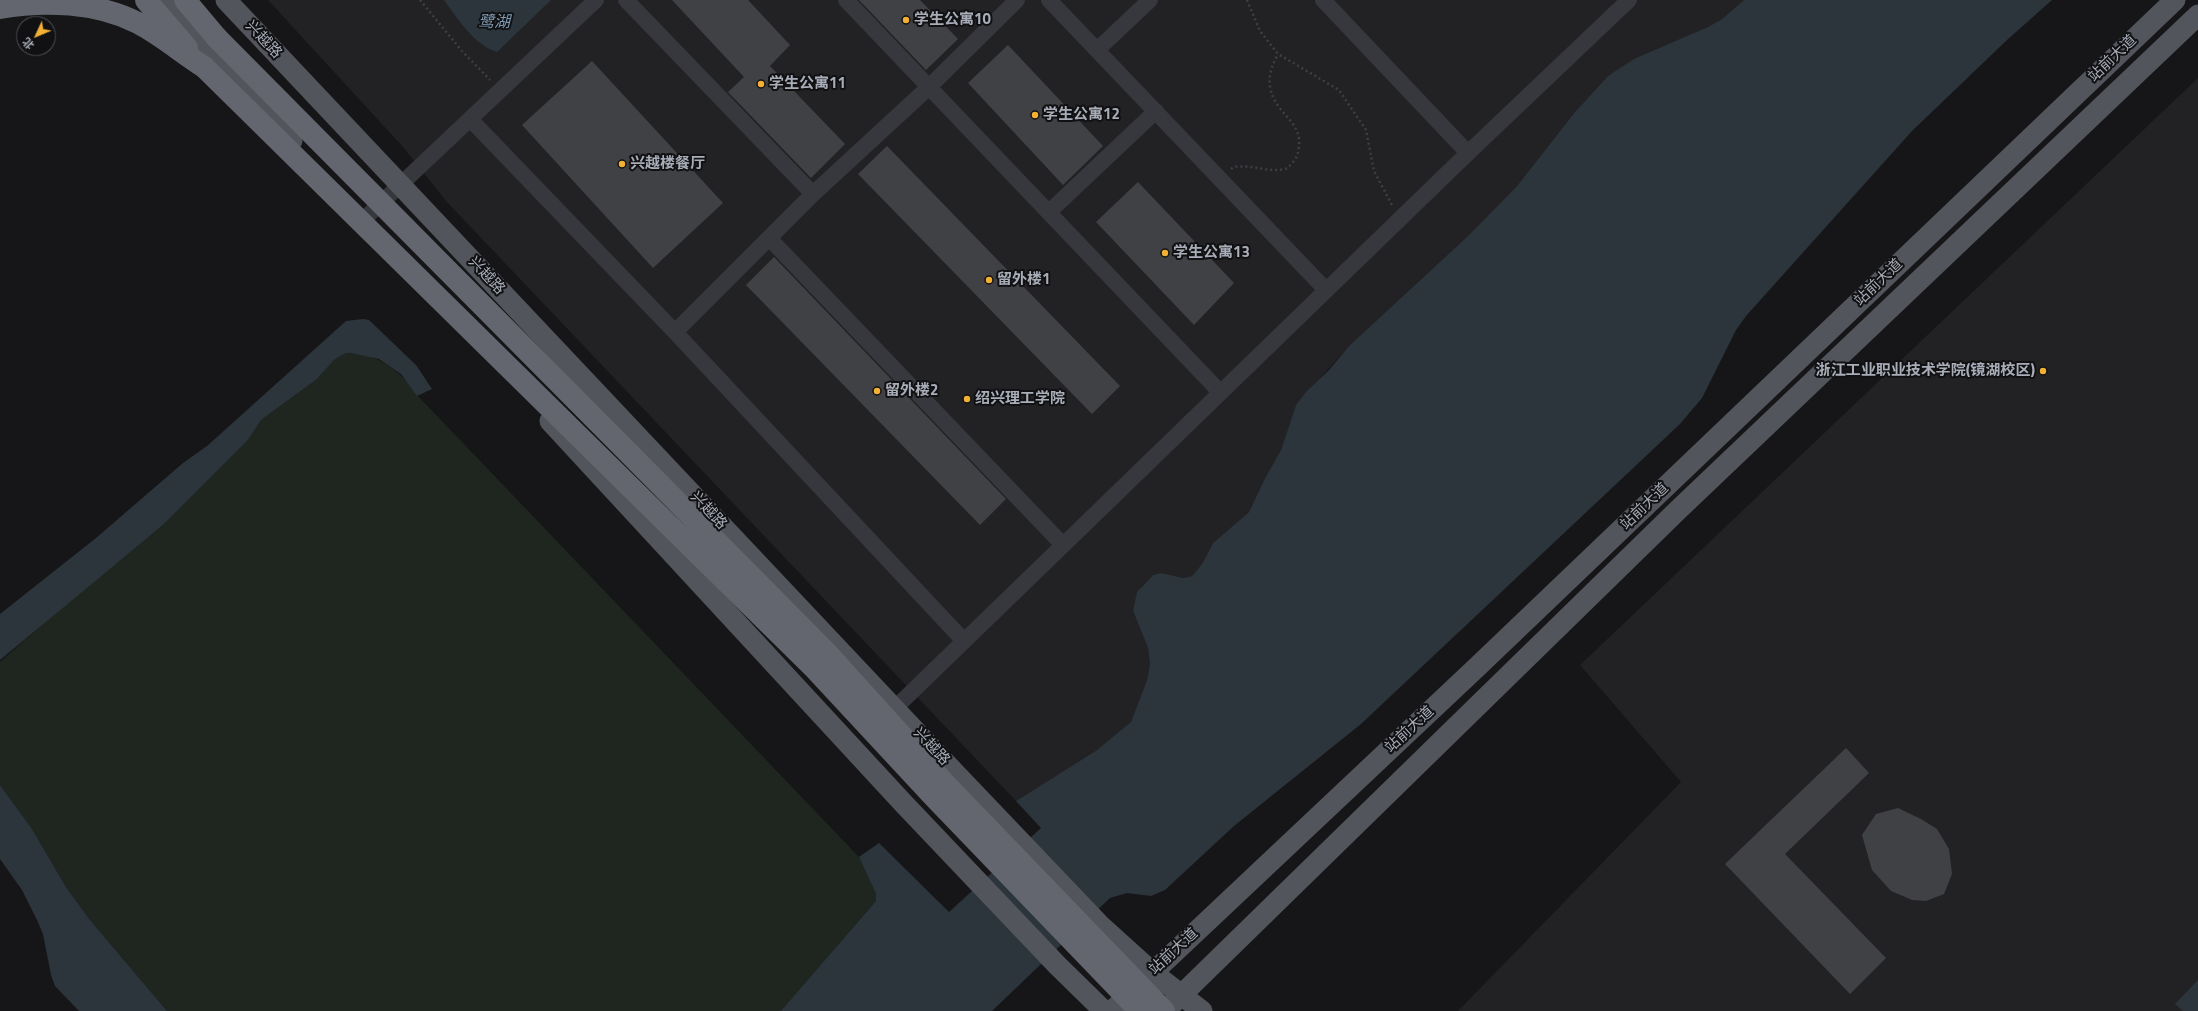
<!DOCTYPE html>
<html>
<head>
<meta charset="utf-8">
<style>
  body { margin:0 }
  #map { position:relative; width:2198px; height:1011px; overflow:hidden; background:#161618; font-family:"Titillium Web","Noto Sans SC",sans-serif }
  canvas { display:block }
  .north { position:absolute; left:16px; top:16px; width:40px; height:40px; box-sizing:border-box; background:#111113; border:1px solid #4d4f55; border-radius:50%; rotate:226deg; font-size:11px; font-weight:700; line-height:16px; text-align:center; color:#a8adb8 }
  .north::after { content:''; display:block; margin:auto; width:14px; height:18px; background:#f2b134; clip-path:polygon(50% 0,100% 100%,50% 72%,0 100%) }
</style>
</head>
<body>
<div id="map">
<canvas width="2198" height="1011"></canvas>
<div class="north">北</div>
</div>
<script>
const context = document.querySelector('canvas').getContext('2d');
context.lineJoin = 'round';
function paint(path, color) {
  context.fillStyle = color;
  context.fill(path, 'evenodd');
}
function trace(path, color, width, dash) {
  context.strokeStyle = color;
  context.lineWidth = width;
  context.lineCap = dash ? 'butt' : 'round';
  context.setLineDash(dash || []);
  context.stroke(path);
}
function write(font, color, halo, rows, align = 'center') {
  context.font = font + ' "Titillium Web","Noto Sans SC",sans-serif';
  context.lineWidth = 4;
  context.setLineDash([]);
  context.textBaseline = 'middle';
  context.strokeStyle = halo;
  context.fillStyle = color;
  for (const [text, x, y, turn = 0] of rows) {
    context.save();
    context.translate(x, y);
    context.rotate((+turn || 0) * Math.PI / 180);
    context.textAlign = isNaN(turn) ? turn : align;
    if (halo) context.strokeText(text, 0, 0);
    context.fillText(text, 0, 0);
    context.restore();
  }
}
const built = new Path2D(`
  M268 0H1744L1722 19 1708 27 1608 76 1575 112 1517 186 1469 235 1349 346 1296 405 1281 450 1265 478 1249 512 1213 543 1202 564 1192 576 1184 578 1161 573 1153 575 1142 586 1133 611 1148 648 1150 664 1147 680 1131 723 1097 750 1016 801 446 201 403 147Z
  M2198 78V1011H1458L1681 782 1580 665Z`);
const green = new Path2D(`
  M346 353C378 353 401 371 418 396L859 857 876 894V901L782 1011H167L90 920 66 887 32 829 0 785V662L74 597 164 524 248 440 261 420 317 379 334 360Z`);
const water = new Path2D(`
  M444 0H551L497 52C474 45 458 19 444 0Z
  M1744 0H2052L2007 40 1912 131 1746 316 1736 330 1702 398 1680 424 1361 724 1234 826 1165 890 1151 896 1127 893 1110 898 992 1011H781L876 901V894L859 857 879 843 949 912 1041 828 1016 801 1097 750 1131 722 1147 680 1150 664 1148 648 1133 611 1137 592 1153 575 1161 573 1184 578 1192 576 1202 564 1213 543 1249 512 1265 478 1281 450 1296 405 1306 392 1329 370 1349 346 1469 235 1517 186 1575 112 1608 76 1634 59 1708 27 1722 19Z
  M363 319 369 320 416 365 432 389 417 396 401 374 379 359 351 353H346L334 360 317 379 261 420 248 440 164 524 0 660V614L96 538 183 463 207 446 346 321Z
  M0 785 32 829 66 887 90 920 167 1011H79L55 986 51 975 43 934 37 920 22 890 0 859Z
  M2198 980V1011H2183L2175 1004Z`);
const building = new Path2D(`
  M672 0H748L790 45 770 66 845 144 811 178 728 92 744 77Z
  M859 0H920L958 39 926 70Z
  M1008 45 1103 146 1063 185 968 83Z
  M592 61 723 203 653 268 522 125Z
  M887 146 1120 386 1092 414 858 174Z
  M1138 182 1234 283 1194 325 1096 222Z
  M774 257 1006 499 980 525 746 285Z
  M1846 748 1869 773 1785 854 1886 958 1850 994 1725 864Z
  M1898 808 1921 819 1937 829 1949 849 1952 874 1944 894 1926 901 1912 900 1891 891 1872 870 1862 835 1876 814Z`);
const path = new Path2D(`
  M420 0 462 51 490 80
  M1247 0 1260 31 1278 54 1339 90 1366 130 1374 171 1392 205
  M1231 169 1234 167C1252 164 1269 173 1285 169 1290 167 1295 160 1297 156 1308 120 1274 117 1270 86 1268 75 1273 63 1278 54`);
const minor = new Path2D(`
  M626 0 813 194 929 87 1017 0
  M846 0 1220 392
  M1049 0 1326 290
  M1323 0 1468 153
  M1097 50 1150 0
  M470 119 675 332 964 641
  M1049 212 1156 111
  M363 220 596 0
  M769 238 1063 545
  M675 332 813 194
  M894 709 1468 153 1629 0`);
const major = new Path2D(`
  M166 0 292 141
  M226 0 955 773 1100 925 1152 972 1202 1011
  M550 421 904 804 1057 965 1104 1011
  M1112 1011 1476 668 2175 0
  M1165 1011 1678 510 2198 15`);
const highway = new Path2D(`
  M146 0 187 48
  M185 0 217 38
  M0 8C44 0 97 2 138 23 161 35 182 53 204 67`);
const highwayBridge = new Path2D(`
  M217 38 828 654 949 788 1164 1011
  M204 67 815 669 934 797 1140 1011`);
const markers = [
  [906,20,4,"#f2b134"],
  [761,84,4,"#f2b134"],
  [1035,115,4,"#f2b134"],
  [622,164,4,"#f2b134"],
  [1165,253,4,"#f2b134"],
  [989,280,4,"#f2b134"],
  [2043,371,4,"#f2b134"],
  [877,391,4,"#f2b134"],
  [967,399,4,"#f2b134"]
];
const poiNames = [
  ["学生公寓10",914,20],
  ["学生公寓11",769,84],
  ["学生公寓12",1043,115],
  ["兴越楼餐厅",630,164],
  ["学生公寓13",1173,253],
  ["留外楼1",997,280],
  ["浙江工业职业技术学院(镜湖校区)",2035,371,"right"],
  ["留外楼2",885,391],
  ["绍兴理工学院",975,399]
];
const streetNames = [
  ["兴越路",263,40,47],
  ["站前大道",2113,59,-44],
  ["兴越路",486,276,47],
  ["站前大道",1879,283,-44],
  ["站前大道",1645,507,-44],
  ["兴越路",708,511,47],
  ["站前大道",1410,730,-43],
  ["兴越路",931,747,47],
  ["站前大道",1174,952,-43]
];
const waterNames = [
  ["鹭湖",494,23]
];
paint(built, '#222225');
paint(green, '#1e261f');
paint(water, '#2c353c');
paint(building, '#404145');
trace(path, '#3d3f44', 2.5, [2, 3]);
trace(minor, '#37383d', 16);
trace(major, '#53555c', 21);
trace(highway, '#63666e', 22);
trace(highwayBridge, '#63666e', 22);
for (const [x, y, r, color] of markers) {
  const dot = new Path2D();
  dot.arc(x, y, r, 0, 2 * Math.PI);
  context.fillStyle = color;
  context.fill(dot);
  trace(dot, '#111113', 1.5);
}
write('bold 15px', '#a8adb8', '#111113', poiNames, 'left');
write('15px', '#a8adb8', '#111113', streetNames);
write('italic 16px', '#7f9bb3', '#111113', waterNames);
</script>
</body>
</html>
